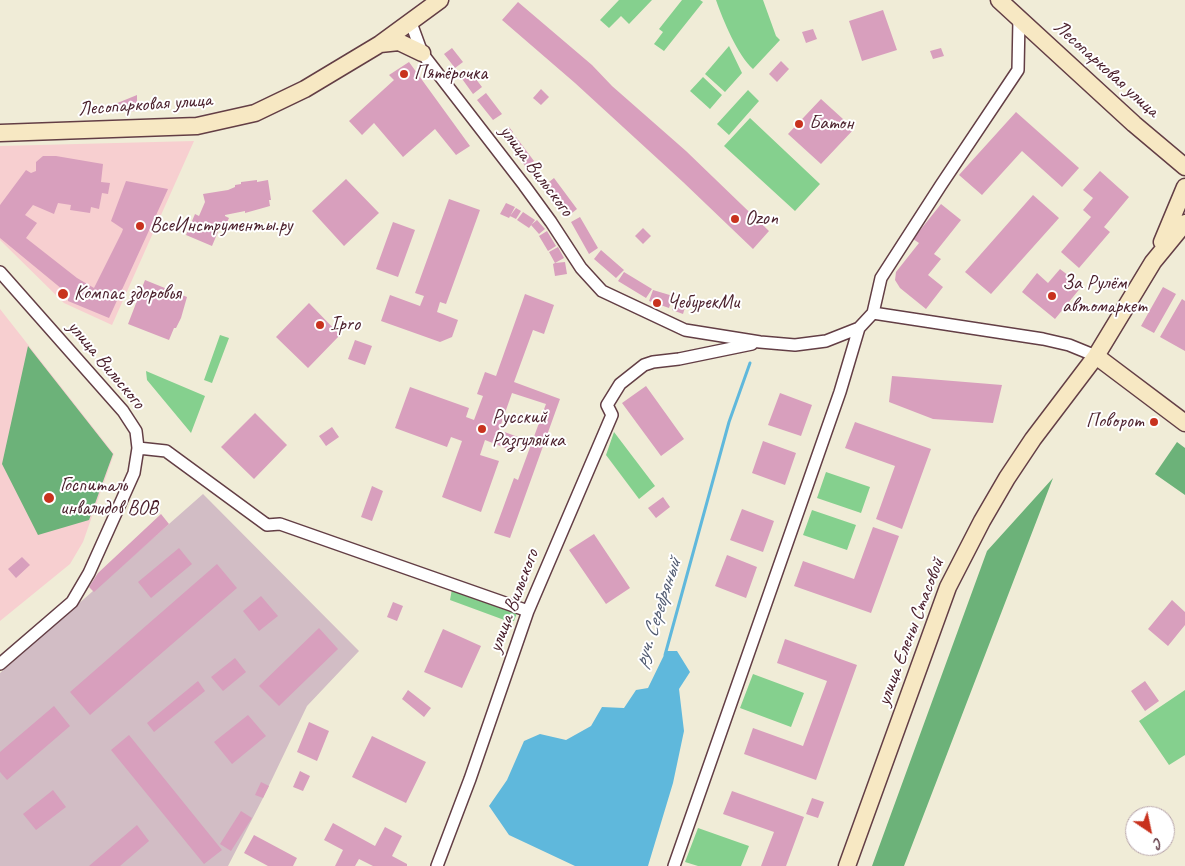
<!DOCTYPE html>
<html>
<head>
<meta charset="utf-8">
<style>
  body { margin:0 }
  #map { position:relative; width:1185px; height:866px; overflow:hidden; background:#f0ecd7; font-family:Caveat,sans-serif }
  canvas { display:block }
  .north { position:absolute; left:1125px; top:806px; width:50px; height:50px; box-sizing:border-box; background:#fff; border:1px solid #b7a5aa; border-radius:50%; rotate:146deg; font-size:14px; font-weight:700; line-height:20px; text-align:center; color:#4a1f2b }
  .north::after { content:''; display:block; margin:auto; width:18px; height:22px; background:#c8321e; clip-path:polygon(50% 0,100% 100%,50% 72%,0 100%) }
</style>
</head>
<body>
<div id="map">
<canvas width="1185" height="866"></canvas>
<div class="north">С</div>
</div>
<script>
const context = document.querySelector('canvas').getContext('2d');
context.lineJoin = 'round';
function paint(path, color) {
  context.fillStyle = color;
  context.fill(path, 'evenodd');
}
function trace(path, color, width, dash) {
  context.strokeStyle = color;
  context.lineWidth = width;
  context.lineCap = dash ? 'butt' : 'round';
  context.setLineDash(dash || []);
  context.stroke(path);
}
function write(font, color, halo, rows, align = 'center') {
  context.font = font + ' Caveat,sans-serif';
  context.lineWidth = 4;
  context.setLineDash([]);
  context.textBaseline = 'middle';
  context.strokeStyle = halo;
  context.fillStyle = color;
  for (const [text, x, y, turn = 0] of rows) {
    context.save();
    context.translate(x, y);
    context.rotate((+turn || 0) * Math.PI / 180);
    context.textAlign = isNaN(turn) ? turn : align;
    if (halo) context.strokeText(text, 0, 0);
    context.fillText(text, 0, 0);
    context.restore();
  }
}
const built = new Path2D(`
  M194 141 112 325 64 303 0 240V146Z
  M0 309 114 454 83 542 70 564 0 621Z`);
const industrial = new Path2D(`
  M203 494 359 651 307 706 263 798 228 866H0V673Z`);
const green = new Path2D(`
  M619 0H652L629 24 621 16 609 28 600 20Z
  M682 0H700L703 2 664 51 654 44 663 32 659 29Z
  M716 0H763L776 36 780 40 753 69C738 56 723 20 716 0Z
  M729 46 742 73 725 92 705 74Z
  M703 77 722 95 710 109 690 91Z
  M748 90 759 101 729 135 717 124Z
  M750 118 820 184 795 211 724 146Z
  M220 335 229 338 212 383 204 380Z
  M146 371 205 396 191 433 147 380Z
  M614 432 655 486 639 499 606 455Z
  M826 472 870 487 861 513 817 498Z
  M812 510 856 525 847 550 803 535Z
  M452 589 517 613 514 621H507L450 600Z
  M753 674 804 693 791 727 740 708Z
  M1185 690V755L1169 765 1139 721Z
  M698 828 749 846 741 866H698L685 862Z`);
const forest = new Path2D(`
  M28 346 113 454 89 520 38 535 2 464Z
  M1177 442 1185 448V495L1155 474Z
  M1053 478 904 866H872L987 551Z`);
const water = new Path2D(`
  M666 651H677L690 672 679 689 684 731 673 783 648 866H575L509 835 489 806 507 780 524 741 540 734 566 740 591 726 602 707 624 708 636 690 648 688Z`);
const stream = new Path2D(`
  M665 655 729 422 750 363`);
const building = new Path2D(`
  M518 2 592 65 612 86 686 151 769 231 753 249 683 182 575 83 502 20Z
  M883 10 897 50 862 61 849 21Z
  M813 29 817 39 806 43 802 32Z
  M452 48 463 62 455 68 444 54Z
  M941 48 944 56 933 59 930 51Z
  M781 61 789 69 777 82 769 74Z
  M409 62 470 146 456 155 435 129 403 157 374 123 362 135 349 121 394 80 389 75Z
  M469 70 482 87 473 94 460 76Z
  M541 89 549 97 541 105 533 98Z
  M486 93 502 114 493 120 477 100Z
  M137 95V111L115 112V104Z
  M821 99 854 129 821 164 788 134Z
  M1016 112 1079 168 1062 187 1022 151 982 195 959 175Z
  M509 127 513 132 504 138 500 133Z
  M516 137 534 161 526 167 508 143Z
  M43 156H56L103 164 101 182 110 183 108 194 102 193 99 209 91 207 90 213 70 210 71 205 58 203 54 214 33 205 25 215 37 223 26 238 77 278 94 288 122 232 123 229 111 221 126 181 168 189 109 318 68 301V294L0 238V205L26 170 31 173 36 171V162Z
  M1100 171 1129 197 1104 227 1110 232 1079 268 1061 252 1091 217 1083 210 1093 198 1083 190Z
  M554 178 577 209 567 217 544 186Z
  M346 179 379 213 344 246 312 211Z
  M257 180V182L268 180 271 200H269L270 206 245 213V211L225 215V216L229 218 224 229 220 227 212 246 186 235 195 214 199 216 205 202 203 194 228 190 235 187V185L241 184V182Z
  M1033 195 1059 218 991 294 965 272Z
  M449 199 480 210 446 304 440 302 437 312 458 320 452 337 440 342 381 321 390 295 420 306 424 296 415 293Z
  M506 203 515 207 509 218 500 214Z
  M941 204 961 220 934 254 941 259 928 275 943 287 926 309 900 288 895 280 896 272 919 243 913 239Z
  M516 208 521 211 516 219 510 216Z
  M523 212 535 220 529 228 517 220Z
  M580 217 598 248 589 254 571 222Z
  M537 220 545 229 539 234 531 225Z
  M393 222 415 230 398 277 376 269Z
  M643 228 651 236 643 244 635 236Z
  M547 231 556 246 548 251 539 236Z
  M558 247 564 258 555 263 565 262 567 274 555 276 553 264 555 263 549 252Z
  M601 250 624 270 616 278 594 259Z
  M1060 269 1082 286 1055 319 1022 292 1037 273 1048 283Z
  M624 272 652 289 646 298 618 281Z
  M145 280 187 297 181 318 176 328H174L169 340 128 324Z
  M1163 287 1176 294 1154 333 1141 326Z
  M653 290 673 296 669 308 649 301Z
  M525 294 554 305 544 334 533 330 514 382 560 399 510 538 494 533 514 478 518 480 546 404 512 393 499 430 518 437 513 451 485 440 480 455 499 461 481 512 442 497 462 441 451 437 447 447 395 428 410 387 469 408 466 417 474 420 483 396 477 394 485 372 496 376Z
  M677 297 687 301 683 314 672 310Z
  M1182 299 1185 301V351L1160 337Z
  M309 303 340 335 308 368 276 337Z
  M355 340 372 346 365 365 348 359Z
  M892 376 1002 385 993 423 933 419 889 402Z
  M646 386 684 439 661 456 622 403Z
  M780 393 812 405 801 436 768 425Z
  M255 413 287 445 254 479 221 447Z
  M855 422 931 449 902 529 876 519 895 466 845 448Z
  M332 427 339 437 326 446 319 436Z
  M763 441 796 453 785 485 752 473Z
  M372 486 383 491 372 521 361 517Z
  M663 497 670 507 656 518 648 508Z
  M742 509 774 521 763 552 730 540Z
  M161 514 169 524 94 592 89 587 98 573Z
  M873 527 899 536 871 613 794 586 803 561 854 579Z
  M594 534 630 588 606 604 569 550Z
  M179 548 192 564 151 598 138 582Z
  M727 555 757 567 746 598 715 586Z
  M22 557 30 565 16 578 8 569Z
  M217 564 237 588 90 715 70 692Z
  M261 596 278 616 259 631 243 611Z
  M1172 600 1185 612V625L1168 646 1148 629Z
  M393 602 403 606 397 621 387 617Z
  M319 628 338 649 279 706 259 686Z
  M443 629 481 646 462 688 424 672Z
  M785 639 857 665 816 780 744 754 753 728 803 746 827 681 777 663Z
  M235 658 246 672 223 691 211 677Z
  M198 681 205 691 154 732 147 723Z
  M1145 681 1159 701 1145 711 1131 691Z
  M408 690 431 708 424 717 402 699Z
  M54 706 70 726 7 780 0 772V752Z
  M248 715 266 736 232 764 214 742Z
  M309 722 329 731 317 761 297 752Z
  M129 735 222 850 204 864 111 750Z
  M372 736 426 762 406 803 352 777Z
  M300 771 310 776 303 791 293 787Z
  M261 782 269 786 263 798 255 795Z
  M53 790 66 807 36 830 23 814Z
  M732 791 804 817 786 866H761L774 832 723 814Z
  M812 798 824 802 818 818 806 814Z
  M241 811 252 818 231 851 220 844Z
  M333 823 375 846 385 827 402 836 392 856 407 864V866H373L359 859 355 866H335L343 850 324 840Z
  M137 825 149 841 120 866H89Z
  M254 835 297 858 293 866H268L244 853Z`);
const street = new Path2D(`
  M411 23 422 53 524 185 551 222 581 268 602 291 685 330 760 342 795 345 826 341 859 328 873 313 1043 339 1069 345 1096 356
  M0 272 123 411 136 431 138 448 134 473 89 573 72 602 0 664
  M873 313 881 278 941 185 1018 70 1019 19
  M138 448 166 451 267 525 280 524 528 611
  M437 866 470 779 528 611 612 415 607 405 620 384 644 365 653 362 679 359 752 344
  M674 866 840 392 859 328`);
const secondary = new Path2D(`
  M999 0 1134 124 1185 167
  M380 44 399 42 422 53
  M0 133 197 126 255 113 305 89 380 44 440 0
  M1162 242 1185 187
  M1096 356 1185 423
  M847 866 948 587 982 521 1007 478 1033 439 1096 356 1153 262 1185 223`);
const markers = [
  [404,74,5,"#c8321e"],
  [799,124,5,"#c8321e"],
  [735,219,5,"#c8321e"],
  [140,226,5,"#c8321e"],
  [63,294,6,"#c8321e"],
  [1052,296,5,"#c8321e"],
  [657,303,5,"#c8321e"],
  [320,325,5,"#c8321e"],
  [1154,422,5,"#c8321e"],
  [482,429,5,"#c8321e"],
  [49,498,6,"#c8321e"]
];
const streetNames = [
  ["Лесопарковая улица",1106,69,42],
  ["Лесопарковая улица",145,105,-4],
  ["улица Вильского",536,171,53],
  ["улица Вильского",106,365,50],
  ["улица Вильского",514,601,-69],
  ["улица Елены Стасовой",911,632,-69]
];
const poiNames = [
  ["Пятёрочка",414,74],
  ["Батон",809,124],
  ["Ozon",745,219],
  ["ВсеИнструменты.ру",150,226],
  ["За Рулём",1062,284],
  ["автомаркет",1062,307],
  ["Компас здоровья",74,294],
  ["ЧебурекМи",667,303],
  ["Ipro",330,325],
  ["Русский",492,418],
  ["Разгуляйка",492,441],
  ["Поворот",1144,422,"right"],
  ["Госпиталь",60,486],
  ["инвалидов ВОВ",60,509]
];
const waterNames = [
  ["руч. Серебряный",658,613,-72]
];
paint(built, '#f7cfd0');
paint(industrial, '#d2bdc5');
paint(green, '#85d08e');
paint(forest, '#6cb279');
paint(water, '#5fb8dc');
trace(stream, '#5fb8dc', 3);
paint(building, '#d89fbd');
trace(street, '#633e45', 14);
trace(secondary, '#633e45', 19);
trace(street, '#fff', 11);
trace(secondary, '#f7e8c3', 16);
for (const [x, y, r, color] of markers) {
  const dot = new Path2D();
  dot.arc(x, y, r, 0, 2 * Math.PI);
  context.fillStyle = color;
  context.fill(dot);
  trace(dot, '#fff', 2);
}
write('20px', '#4a1f2b', '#fff', streetNames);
write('20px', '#4a1f2b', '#fff', poiNames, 'left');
write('italic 21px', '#525c72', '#fff', waterNames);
</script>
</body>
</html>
